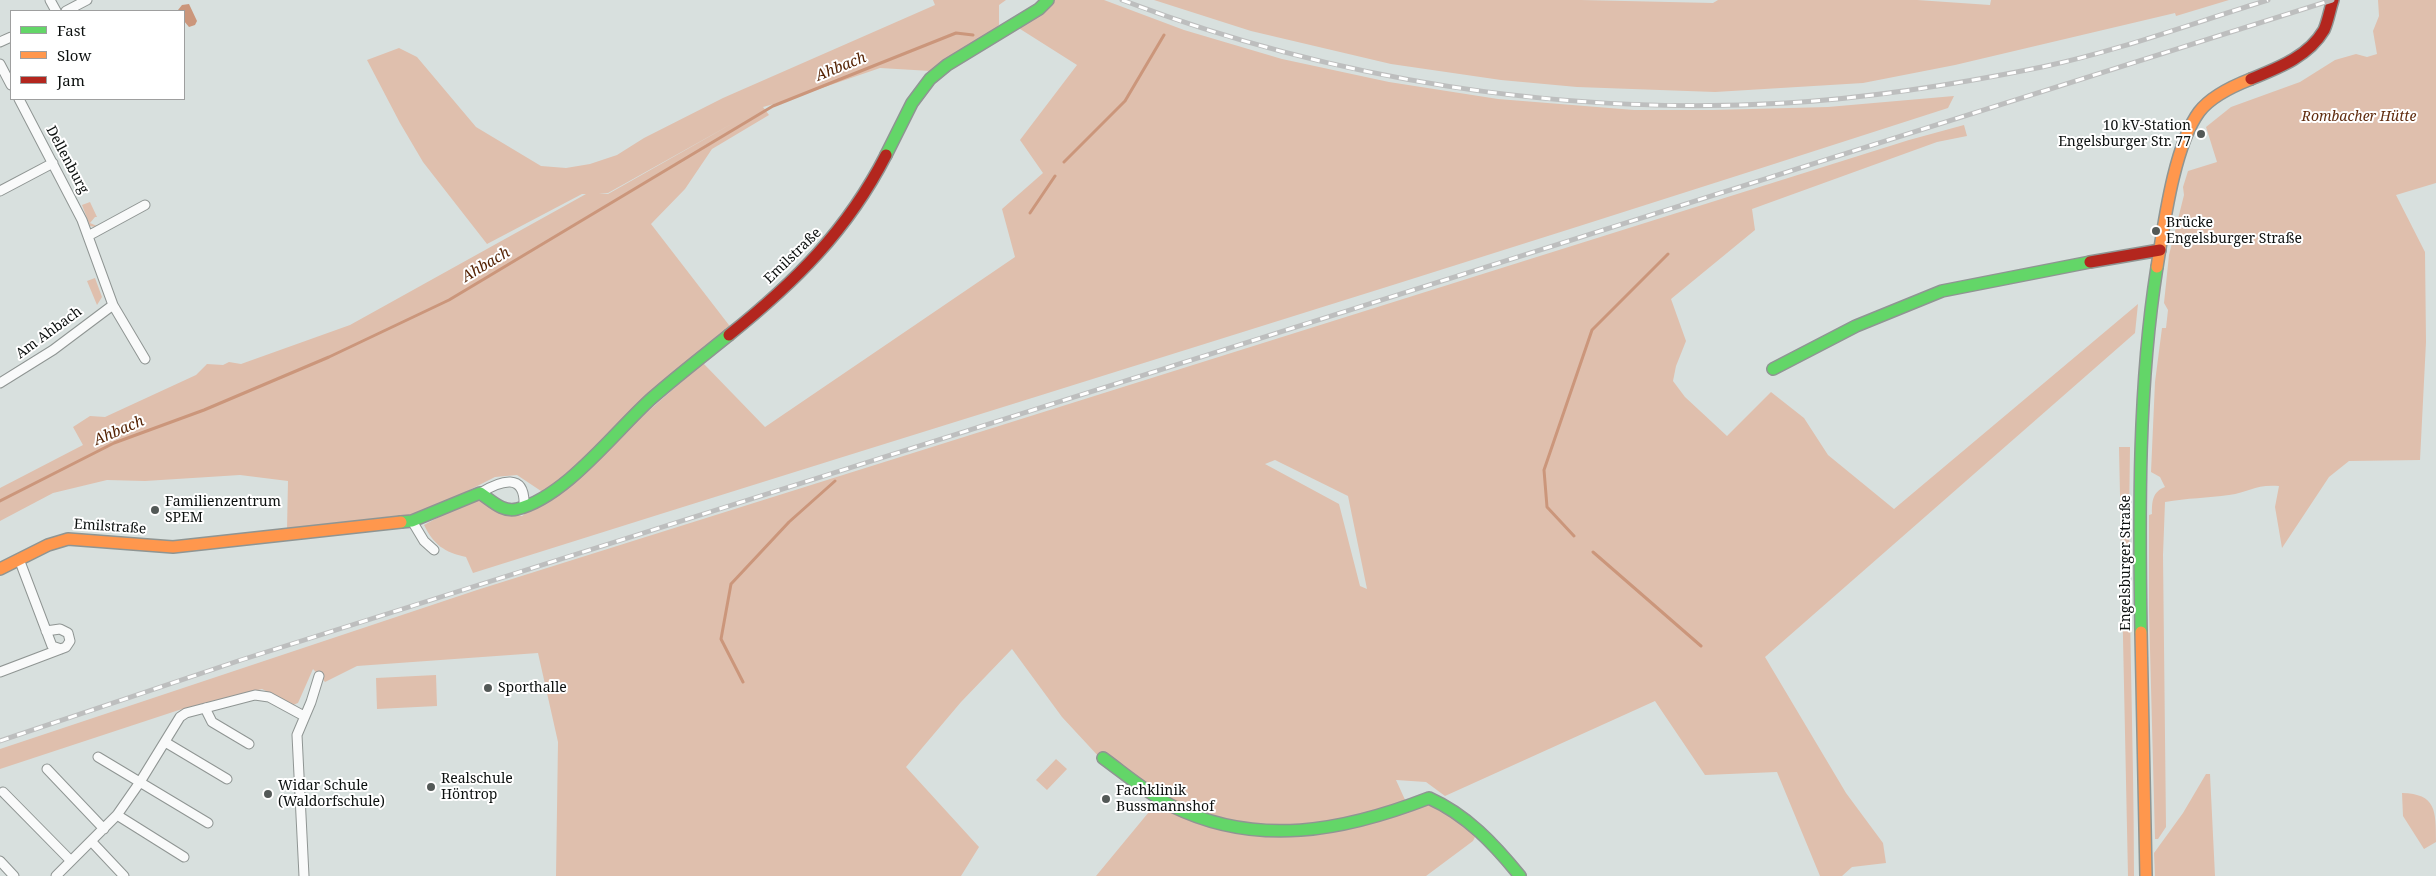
<!DOCTYPE html>
<html>
<head>
<meta charset="utf-8">
<style>
  body { margin:0 }
  #map { position:relative; width:2436px; height:876px; overflow:hidden; background:#d8e0de; font-family:"Noto Serif",serif }
  canvas { display:block }
  .legend { position:absolute; left:10px; top:10px; width:175px; height:90px; box-sizing:border-box; background:#fff; border:1px solid #9e9f9f; margin:0; padding:6px 9px; list-style:none; font-size:15px; color:#0c100f }
  .legend li { display:flex; align-items:center; gap:10px; height:25px }
  .legend b { width:25px; border:1px solid #9e9f9f }
</style>
</head>
<body>
<div id="map">
<canvas width="2436" height="876"></canvas>
<ul class="legend">
<li><b style="height:6px;background:#63d668"></b>Fast</li>
<li><b style="height:6px;background:#ff974d"></b>Slow</li>
<li><b style="height:6px;background:#b3261e"></b>Jam</li>
</ul>
</div>
<script>
const context = document.querySelector('canvas').getContext('2d');
context.lineJoin = 'round';
function paint(path, color) {
  context.fillStyle = color;
  context.fill(path, 'evenodd');
}
function trace(path, color, width, dash) {
  context.strokeStyle = color;
  context.lineWidth = width;
  context.lineCap = dash ? 'butt' : 'round';
  context.setLineDash(dash || []);
  context.stroke(path);
}
function write(font, color, halo, rows, align = 'center') {
  context.font = font + ' "Noto Serif",serif';
  context.lineWidth = 4;
  context.setLineDash([]);
  context.textBaseline = 'middle';
  context.strokeStyle = halo;
  context.fillStyle = color;
  for (const [text, x, y, turn = 0] of rows) {
    context.save();
    context.translate(x, y);
    context.rotate((+turn || 0) * Math.PI / 180);
    context.textAlign = isNaN(turn) ? turn : align;
    if (halo) context.strokeText(text, 0, 0);
    context.fillText(text, 0, 0);
    context.restore();
  }
}
const green = new Path2D(`
  M933 0H1006L999 5V25L988 36 931 71 880 68 781 102 763 107 769 115 712 149 685 189 651 224 732 329 544 493 517 475 495 477 418 516H395L287 529 288 481 240 475 145 481 107 480 53 493 0 521V488L83 445 73 427 90 416 105 417 196 375 207 364 223 365 229 362 241 364 350 325 586 194H582L487 244 423 162 400 123 367 60 399 48 417 57 476 127 541 166 566 168 590 164 617 155 644 138 723 98 935 5ZM735 122 608 194H599L608 193Z
  M1050 0H1104L1184 30 1282 59 1389 82 1498 99 1634 110H1713L1828 107 1954 96 1948 108C1457 267 965 418 473 573L466 557C444 552 434 545 424 525L469 501 480 500 499 512 522 516 596 457 703 363 765 427 1015 257 1002 209 1043 173 1020 140 1077 65 1017 27 1047 10Z
  M1154 0H1581L1713 3 1718 0H1917L1990 5 1991 0H2229L2176 16 2175 13 1955 65 1863 83 1715 92 1577 87 1501 80 1391 64 1251 31Z
  M2378 0H2436V183L2396 195 2425 252 2426 342 2420 460 2349 461 2329 477 2282 548 2275 507 2279 486C2256 484 2249 492 2229 495 2208 498 2187 498 2165 502L2163 555 2166 827 2158 839H2155L2149 611V515L2152 514C2152 502 2152 492 2165 487L2160 477 2151 472 2155 382 2162 328H2166L2168 310 2164 303 2169 255 2184 195 2183 187 2188 171 2217 162 2206 127 2231 107 2300 82 2335 60 2356 54 2367 57 2377 54 2373 31 2379 16Z
  M1964 125 1967 136 1937 142 1752 209 1755 230 1671 299 1686 341 1676 366 1673 381 1685 397 1727 436 1771 392 1804 418 1828 455 1894 509 2138 304 2135 333 1765 657 1846 793 1883 843 1886 863 1852 867 1842 876H1820L1777 772 1705 775 1655 701 1445 796 1426 782 1396 780 1406 802 1344 822 1309 828 1242 826 1192 812V818L1231 832 1269 837 1315 835 1335 832 1429 803 1446 810 1476 835 1473 841 1426 876H1096L1158 801 1100 758 1062 717 1012 649 961 702 906 767 979 847 961 876H556L558 742 538 653 357 666 325 682 313 669 298 703 293 705 262 689 179 710 0 769V749L477 590 1909 140ZM1275 460 1348 496 1367 589 1360 586 1339 504 1265 464Z
  M90 202 97 217H95L90 223 97 226 95 227 90 226 82 205Z
  M95 278 102 297 97 305 87 281Z
  M2119 447H2130C2127 590 2134 733 2134 876H2128Z
  M436 675 437 706 377 709 376 678Z
  M1056 759 1067 769 1047 790 1036 780Z
  M2206 774H2210L2215 876H2155L2154 853 2183 813Z
  M2402 793C2436 794 2436 810 2436 842L2424 849 2403 816Z`);
const water = new Path2D(`
  M189 4 197 21 195 25 189 27 184 21V11L178 10 182 5Z`);
const stream = new Path2D(`
  M1064 162 1125 101 1164 35
  M1030 213 1055 176
  M0 501 114 443 204 410 329 357 449 300 773 106 956 33 973 35
  M1574 536 1547 507 1544 470 1592 330 1668 254
  M1593 552 1701 646
  M743 682 721 639 731 584 789 522 835 481`);
const street = new Path2D(`
  M50 0 56 11
  M66 11 87 0
  M0 42 11 37
  M0 64 11 85
  M19 99 82 220 113 305 145 359
  M0 191 53 163
  M88 236 145 205
  M0 383 53 350 113 305
  M480 493C500 481 526 471 524 507
  M412 521 424 541 434 550
  M19 559 52 646 61 649
  M0 672 66 647 70 641 68 633 60 629 46 631
  M205 708 212 722 249 744
  M165 742 227 779
  M98 757 208 823
  M47 769 104 829
  M3 792 71 861
  M117 815 184 857
  M91 841 124 876
  M0 861 14 876
  M56 876 117 815 140 782 180 717 186 713 255 695 269 697 304 716
  M304 876 297 735 311 702 319 676`);
const fast = new Path2D(`
  M886 155 912 103 930 79 947 65 1039 9 1048 0
  M1773 369 1856 326 1942 291 2090 262
  M401 522 412 521 480 493C491 500 503 513 517 509 566 497 615 431 652 398 677 376 703 356 729 335
  M2141 632C2139 511 2138 387 2157 267
  M1103 758C1125 774 1147 793 1172 806 1257 848 1344 831 1429 798 1467 815 1494 844 1520 876`);
const slow = new Path2D(`
  M2157 267C2164 224 2174 146 2199 112 2211 96 2233 86 2251 79
  M0 569 48 545 68 539 173 547 401 522
  M2141 632 2146 876`);
const jam = new Path2D(`
  M2251 79C2278 68 2308 57 2324 30 2328 21 2330 9 2333 0
  M2090 262 2160 250
  M729 335C795 282 847 231 886 155`);
const rail = new Path2D(`
  M1122 0C1332 80 1562 116 1786 103 1872 98 1958 84 2042 67 2118 51 2193 23 2268 0
  M0 741 241 660 2332 0`);
const markers = [
  [2201,134,5,"#535957"],
  [2156,231,5,"#535957"],
  [155,510,5,"#535957"],
  [488,688,5,"#535957"],
  [431,787,5,"#535957"],
  [268,794,5,"#535957"],
  [1106,799,5,"#535957"]
];
const parkNames = [
  ["Rombacher Hütte",2359,117]
];
const poiNames = [
  ["10 kV-Station",2191,126,"right"],
  ["Engelsburger Str. 77",2191,142,"right"],
  ["Brücke",2166,223],
  ["Engelsburger Straße",2166,239],
  ["Familienzentrum",165,502],
  ["SPEM",165,518],
  ["Sporthalle",498,688],
  ["Realschule",441,779],
  ["Höntrop",441,795],
  ["Widar Schule",278,786],
  ["(Waldorfschule)",278,802],
  ["Fachklinik",1116,791],
  ["Bussmannshof",1116,807]
];
const streetNames = [
  ["Dellenburg",67,160,62],
  ["Emilstraße",793,256,-44],
  ["Am Ahbach",49,333,-36],
  ["Emilstraße",110,527,4],
  ["Engelsburger Straße",2126,563,-90]
];
const waterNames = [
  ["Ahbach",841,67,-22],
  ["Ahbach",486,265,-31],
  ["Ahbach",119,431,-23]
];
paint(green, '#dfbfad');
paint(water, '#cb967b');
trace(stream, '#cb967b', 3);
trace(street, '#8f9593', 11);
trace(fast, '#8f9593', 14);
trace(slow, '#8f9593', 14);
trace(jam, '#8f9593', 14);
trace(street, '#f9fafa', 9);
trace(fast, '#63d668', 11);
trace(slow, '#ff974d', 11);
trace(jam, '#b3261e', 11);
trace(rail, '#bdbebe', 5);
trace(rail, '#fff', 3, [9]);
for (const [x, y, r, color] of markers) {
  const dot = new Path2D();
  dot.arc(x, y, r, 0, 2 * Math.PI);
  context.fillStyle = color;
  context.fill(dot);
  trace(dot, '#fff', 2);
}
write('italic 14px', '#602c0f', '#fff', parkNames);
write('14px', '#0c100f', '#fff', poiNames, 'left');
write('14px', '#0c100f', '#fff', streetNames);
write('italic 15px', '#552304', '#fff', waterNames);
</script>
</body>
</html>
